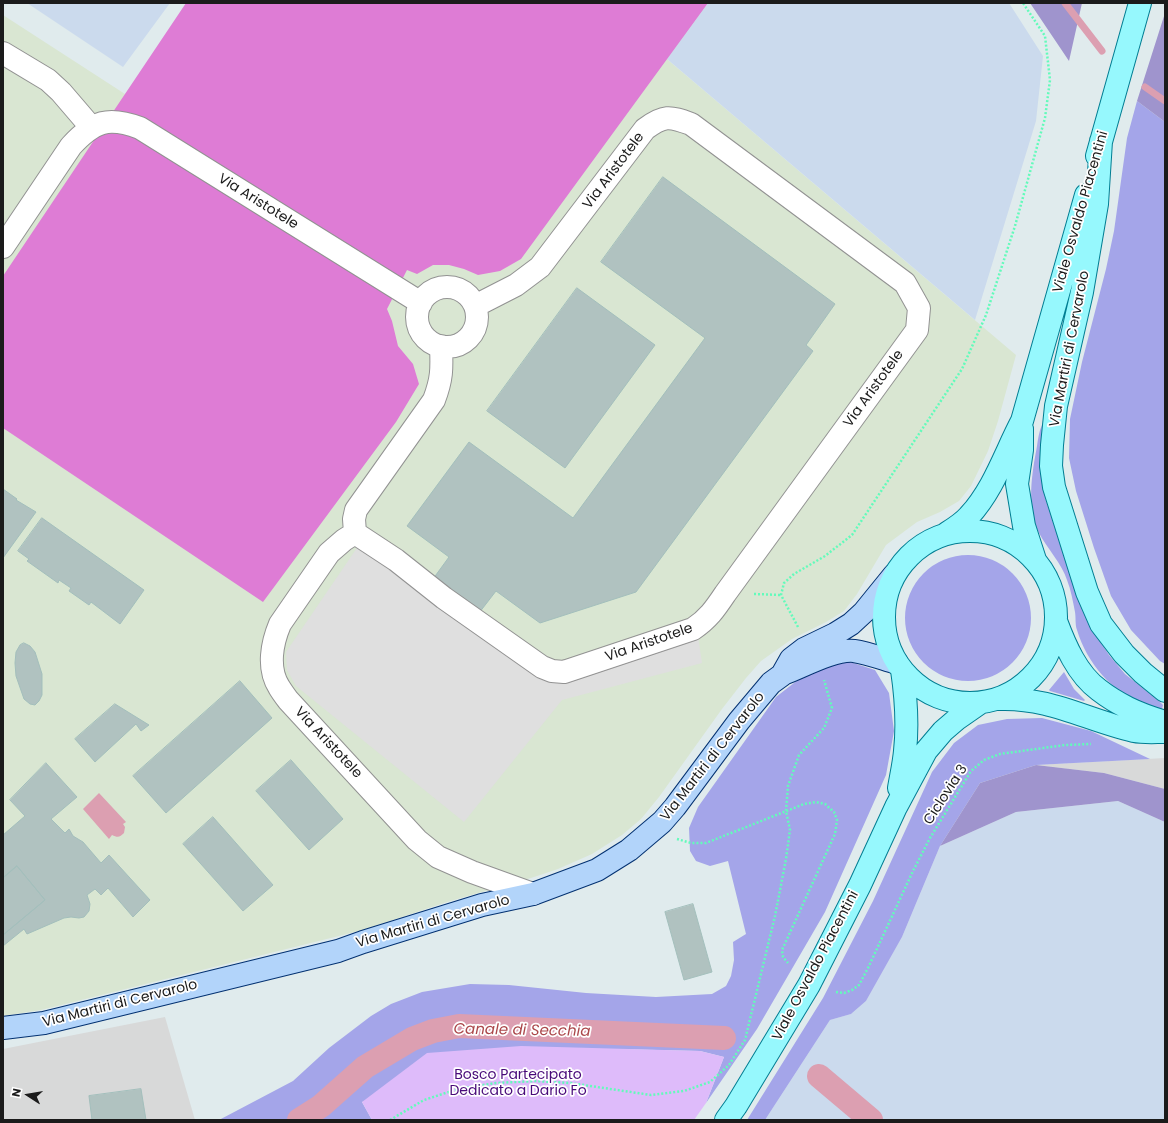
<!DOCTYPE html>
<html>
<head>
<meta charset="utf-8">
<style>
  body { margin:0 }
  #map { position:relative; width:1168px; height:1123px; overflow:hidden; background:#e0ebed; font-family:Poppins,sans-serif }
  canvas { display:block }
  .frame { position:absolute; inset:0; border:4px solid #1b1b1b; pointer-events:none }
  .north { position:absolute; left:8px; top:1075px; width:40px; height:40px; -webkit-text-stroke:3px #fff; paint-order:stroke; rotate:282deg; font-size:11px; font-weight:700; line-height:16px; text-align:center; color:#1b1b1b }
  .north::after { content:''; display:block; margin:auto; width:14px; height:18px; background:#1b1b1b; clip-path:polygon(50% 0,100% 100%,50% 72%,0 100%) }
</style>
</head>
<body>
<div id="map">
<canvas width="1168" height="1123"></canvas>
<div class="frame"></div>
<div class="north">N</div>
</div>
<script>
const context = document.querySelector('canvas').getContext('2d');
context.lineJoin = 'round';
function paint(path, color) {
  context.fillStyle = color;
  context.fill(path, 'evenodd');
}
function trace(path, color, width, dash) {
  context.strokeStyle = color;
  context.lineWidth = width;
  context.lineCap = dash ? 'butt' : 'round';
  context.setLineDash(dash || []);
  context.stroke(path);
}
function write(font, color, halo, rows, align = 'center') {
  context.font = font + ' Poppins,sans-serif';
  context.lineWidth = 3.5;
  context.setLineDash([]);
  context.textBaseline = 'middle';
  context.strokeStyle = halo;
  context.fillStyle = color;
  for (const [text, x, y, turn = 0] of rows) {
    context.save();
    context.translate(x, y);
    context.rotate((+turn || 0) * Math.PI / 180);
    context.textAlign = isNaN(turn) ? turn : align;
    if (halo) context.strokeText(text, 0, 0);
    context.fillText(text, 0, 0);
    context.restore();
  }
}
const residential = new Path2D(`
  M1165 758V789L1104 773 1036 765Z
  M165 1017 195 1120H3V1049Z`);
const industrial = new Path2D(`
  M191 3H708L668 60 1016 355 998 421 988 451 971 486 959 501 940 512 917 522 886 545 857 594 844 611 826 622 792 639 761 661 746 678 722 709 659 797 641 819 622 835 592 854 558 869 531 878 447 902 363 930 41 1010 3 1016V15L125 94Z`);
const farmland = new Path2D(`
  M27 3H170L123 67Z
  M708 3H1009L1043 56 1036 121 975 320 667 59Z
  M1118 801 1165 822V1120H765L830 1020 851 1014 866 1001 902 937 940 846 1016 812Z`);
const grass = new Path2D(`
  M1137 101 1165 122V664L1160 661 1131 630 1111 596 1094 548 1076 491 1069 458 1070 419 1082 362 1106 269 1114 231 1127 138Z
  M1042 425 1041 478 1045 497 1070 575 1088 622 1109 655 1125 674 1159 701 1163 705 1162 709C1156 709 1150 706 1145 704 1112 693 1087 663 1077 630 1075 625 1076 618 1075 612 1073 602 1071 590 1067 580 1062 564 1047 548 1039 533 1026 507 1032 473 1037 446 1038 439 1039 431 1042 425Z
  M905 618a63 63 0 1 1 126 0a63 63 0 1 1-126 0Z
  M847 661 875 670 889 693 894 731 886 775 825 912 757 1029 706 1103 724 1057 700 1051 614 1049 362 1102 372 1120H219L293 1081 329 1048 371 1016 391 1004 422 992 470 984 509 985 586 993 656 997 712 994 726 986 731 976 734 960 733 942 746 934 728 861 710 866 696 861 690 851 689 828 698 807 776 697 808 672Z
  M1064 672 1074 689 1085 700 1084 701 1050 691 1049 690Z
  M1042 718 1091 731 1150 759 1036 765 980 783 940 846 902 937 866 1001 851 1014 830 1020 765 1120H747L823 998 873 901 932 772 954 743 978 725 1007 719Z`);
const forest = new Path2D(`
  M1030 3H1082L1069 61Z
  M1165 13V122L1137 101Z
  M1036 765 1104 773 1165 789V822L1118 801 1016 812 940 846 980 783Z`);
const park = new Path2D(`
  M521 1046 700 1051 724 1057 706 1103 694 1120H372L362 1102 427 1053Z`);
const pitch = new Path2D(`
  M186 3H708L521 259 500 271 478 275 464 269 449 265H433L417 274 407 270 387 309 392 321 398 346 413 364 419 384 396 422 263 602 3 428V276Z`);
const parking = new Path2D(`
  M361 542 553 677 697 630 702 663 562 700 464 822 296 686 287 670 286 652Z`);
const water = new Path2D(`
  M99 793 126 822 123 824 125 827 124 833C120 837 118 838 112 835L109 839 83 809Z`);
const stream = new Path2D(`
  M1065 3 1102 51
  M1145 87 1165 101`);
const canal = new Path2D(`
  M819 1076 871 1120
  M299 1120 321 1106 365 1067 412 1039 433 1031 459 1026 724 1038`);
const building = new Path2D(`
  M663 177 835 304 806 345 813 351 636 592 540 623 496 591 479 613 433 579 449 557 407 526 469 442 573 518 705 338 601 262Z
  M577 288 655 345 565 468 487 411Z
  M3 489 17 499 16 500 36 512 3 558Z
  M42 518 144 590 120 624 91 602 89 605 69 591 71 588 59 580 58 583 27 561 29 559 18 551Z
  M24 643 30 646 35 652 42 674V695L39 701 35 705 30 704 24 699 16 676 15 663 16 652 20 645Z
  M240 681 272 718 166 813 133 776Z
  M115 704 149 725 141 731 136 724 95 762 75 739Z
  M291 760 343 819 309 850 256 791Z
  M46 763 77 797 51 819 65 833 69 829 73 836 83 842 101 863 109 855 150 900 133 917 108 888 101 895 95 889 87 895 90 904 89 911 84 917 79 918 71 917 64 918 27 934 24 929 3 946V935L45 900 17 866 3 878V835L25 816 10 800Z
  M213 817 273 885 243 911 183 844Z
  M17 866 45 900 3 935V878Z
  M693 904 712 972 684 980 665 912Z
  M141 1089 146 1120H92L89 1096Z`);
const path = new Path2D(`
  M754 594 781 595
  M798 627 781 595 784 583 794 574 825 556 852 535 962 369 986 315 1015 226 1045 118 1050 80 1045 36 1023 3
  M677 839 691 843H706L804 804 816 802 825 804 834 812 837 820 835 834 782 950 783 957 788 963
  M836 992 844 993 852 990 859 985 868 968 913 871 930 838 971 771 984 760 1000 754 1065 745 1091 744
  M390 1120 424 1100 458 1089 496 1083 535 1081 570 1083 651 1095 684 1091 710 1082 729 1065 745 1040 775 916 786 859 790 830 786 811 788 786 799 755 824 728 832 708 824 680`);
const minor = new Path2D(`
  M3 53 48 80 61 92 91 127
  M3 247 71 146C94 121 108 116 140 128L421 303
  M417 317a30 30 0 1 1 60 0a30 30 0 1 1-60 0Z
  M441 346C442 369 442 379 434 400L356 510 354 519 355 533 396 560 444 598 542 667 552 671 564 672 693 629C708 619 715 609 725 594L917 330 919 308 905 283 691 124C669 116 664 115 645 129L540 267 516 285 475 306
  M355 533 344 540 329 553 280 624C272 643 267 668 279 687 282 692 285 696 288 700L417 840 438 857 472 872 533 894`);
const secondary = new Path2D(`
  M783 674C802 667 834 649 854 651 868 653 883 659 897 663
  M3 1028 44 1023 338 951 363 942 482 905 533 894 597 870 629 850 662 822 675 807 739 721 771 683 782 675 791 659 804 649 835 634 851 624 864 612 894 575`);
const primary = new Path2D(`
  M1101 141 1097 204 1082 292 1056 406 1052 445 1051 466 1054 487 1087 592 1101 624 1124 654 1143 673 1165 691
  M1097 156 1140 3
  M1022 429V450L1017 484 1024 526 1035 560
  M884 617a86 86 0 1 1 172 0a86 86 0 1 1-172 0Z
  M947 533C955 528 963 523 969 516 994 489 1005 453 1022 421L1086 195
  M1056 621C1065 645 1077 674 1099 690 1108 697 1118 703 1128 708 1140 714 1152 718 1165 722
  M999 699C1050 697 1086 720 1134 731 1144 733 1155 732 1165 732
  M899 788C901 776 904 763 905 751 908 724 906 697 902 670
  M726 1120 736 1106 809 985 860 885 896 807 926 751 943 731 957 719 980 703`);
const streetNames = [
  ["Via Aristotele",614,171,-53],
  ["Via Aristotele",258,202,32],
  ["Viale Osvaldo Piacentini",1081,212,-74],
  ["Via Martiri di Cervarolo",1070,349,-79],
  ["Via Aristotele",874,389,-54],
  ["Via Aristotele",649,643,-19],
  ["Via Aristotele",328,743,47],
  ["Via Martiri di Cervarolo",713,757,-52],
  ["Ciclovia 3",946,795,-57],
  ["Via Martiri di Cervarolo",433,922,-16],
  ["Viale Osvaldo Piacentini",816,966,-62],
  ["Via Martiri di Cervarolo",120,1004,-14]
];
const parkNames = [
  ["Bosco Partecipato",518,1075],
  ["Dedicato a Dario Fo",518,1091]
];
const waterNames = [
  ["Canale di Secchia",522,1031,1]
];
paint(residential, '#d8d9d9');
paint(industrial, '#d9e6d2');
paint(farmland, '#cbdaed');
paint(grass, '#a4a5e9');
paint(forest, '#9f94cd');
paint(park, '#debbfa');
paint(pitch, '#de7cd5');
paint(parking, '#dfdfdf');
paint(water, '#dc9fb1');
trace(stream, '#dc9fb1', 7);
trace(canal, '#dc9fb1', 24);
paint(building, '#b0c2c0');
trace(building, '#a3bfbc', 1);
trace(minor, '#929292', 24);
trace(secondary, '#033171', 24);
trace(primary, '#007d92', 24);
trace(path, '#63fbbb', 2.5, [2, 2]);
trace(minor, '#fff', 22);
trace(secondary, '#b2d4fa', 22);
trace(primary, '#96f8fd', 22);
write('14px', '#1b1b1b', '#fff', streetNames);
write('14px', '#480a79', '#fff', parkNames);
write('italic 15px', '#ab474a', '#fff', waterNames);
</script>
</body>
</html>
